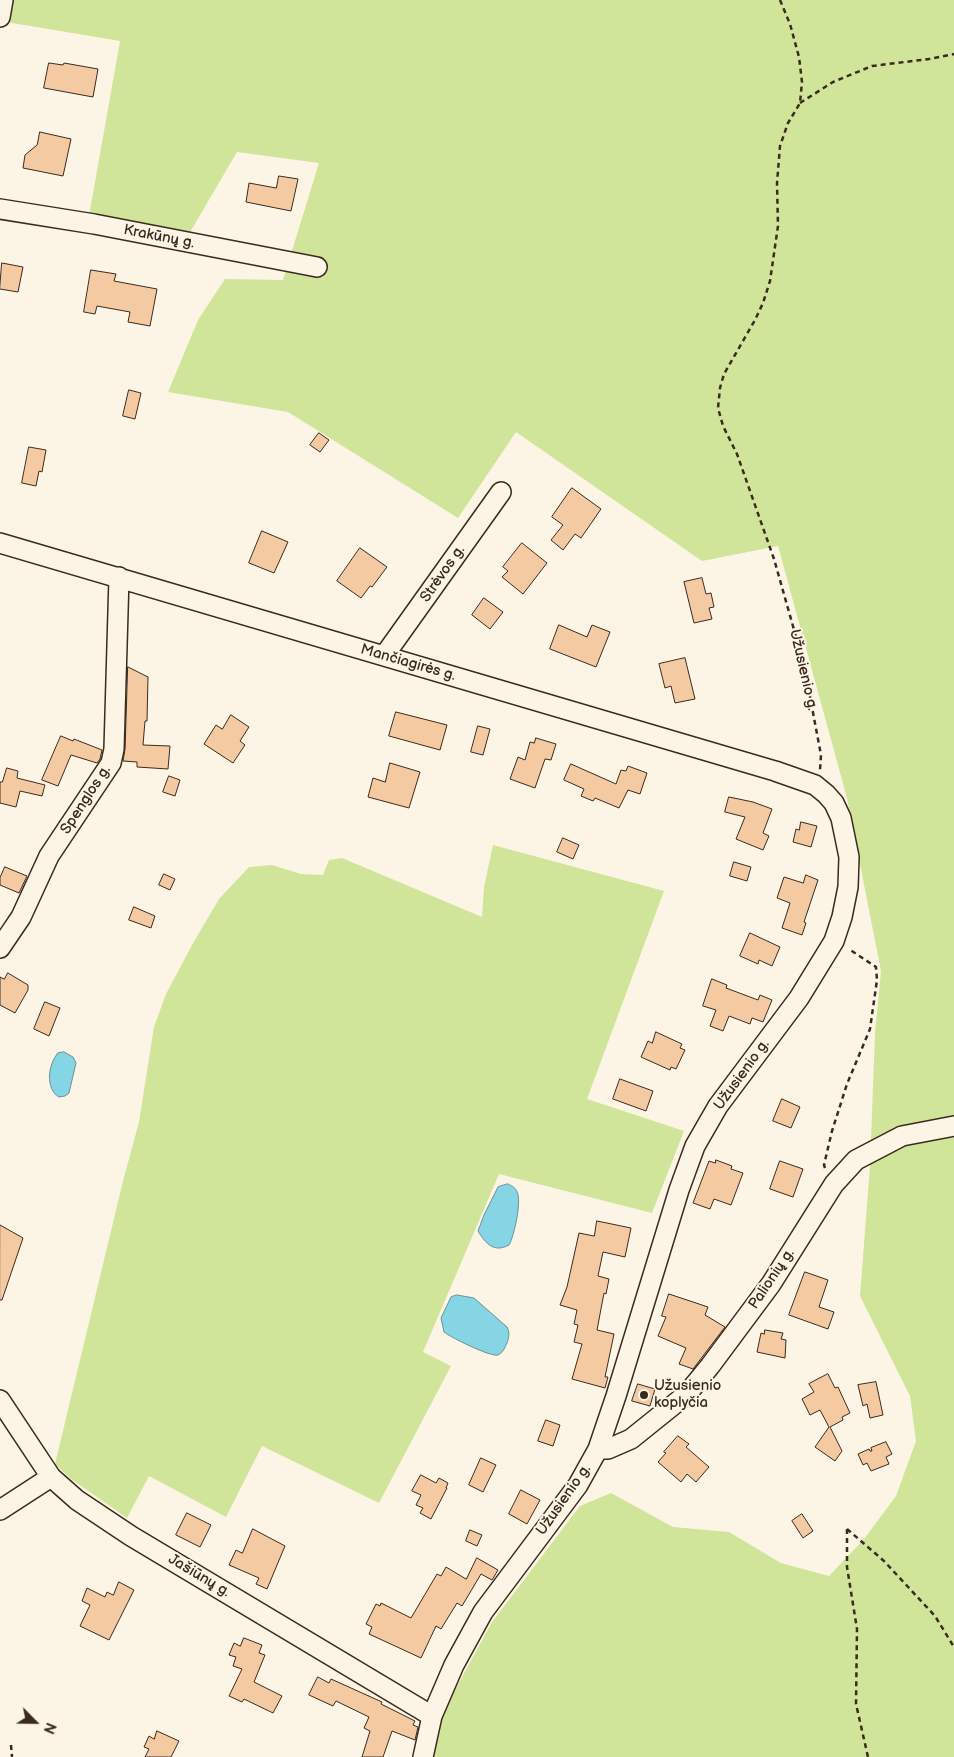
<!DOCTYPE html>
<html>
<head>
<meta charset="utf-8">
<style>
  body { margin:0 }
  #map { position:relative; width:954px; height:1757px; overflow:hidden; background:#fcf5e5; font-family:"Balsamiq Sans",sans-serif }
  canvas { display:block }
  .north { position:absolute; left:10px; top:1697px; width:50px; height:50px; -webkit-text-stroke:4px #fcf5e5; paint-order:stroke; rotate:113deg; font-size:14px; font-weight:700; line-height:20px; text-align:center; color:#3b2a1e }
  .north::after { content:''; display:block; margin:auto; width:18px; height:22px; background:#3b2a1e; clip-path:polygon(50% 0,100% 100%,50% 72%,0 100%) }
</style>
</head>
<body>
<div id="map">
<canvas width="954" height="1757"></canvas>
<div class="north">N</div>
</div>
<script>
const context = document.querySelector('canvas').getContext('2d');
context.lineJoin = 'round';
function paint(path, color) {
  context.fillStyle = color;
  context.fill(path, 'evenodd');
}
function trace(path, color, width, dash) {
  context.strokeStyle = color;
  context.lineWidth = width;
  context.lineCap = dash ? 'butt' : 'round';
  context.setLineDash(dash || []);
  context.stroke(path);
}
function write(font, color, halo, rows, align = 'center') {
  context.font = font + ' "Balsamiq Sans",sans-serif';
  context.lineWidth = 4;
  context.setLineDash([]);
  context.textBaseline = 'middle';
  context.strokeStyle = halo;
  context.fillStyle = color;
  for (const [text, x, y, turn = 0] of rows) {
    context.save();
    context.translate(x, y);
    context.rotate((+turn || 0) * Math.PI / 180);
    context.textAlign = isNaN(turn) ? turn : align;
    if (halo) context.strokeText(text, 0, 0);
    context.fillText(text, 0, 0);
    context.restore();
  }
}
const green = new Path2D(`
  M0 0H954V1757H433L444 1710 492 1622 580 1506 611 1493 673 1527 729 1532 781 1563 829 1576 864 1539 896 1496 916 1441 910 1396 860 1296 870 1166 875 1033 881 971 847 798 778 546 702 561 516 432 458 518 288 412 168 392 198 320 225 279 283 280 319 163 237 152 189 234 89 216 120 41 0 21Z
  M493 845 664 891 587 1099 684 1131 652 1213 499 1174 423 1352 451 1366 379 1503 262 1446 226 1517 149 1476 127 1518 71 1479 55 1464 123 1181 139 1122 154 1027 166 994 192 945 219 899 249 867 272 865 301 874 323 875 329 860 342 858 482 917 484 887Z`);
const water = new Path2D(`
  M64 1052 73 1057 76 1063 69 1093 65 1096 59 1097C45 1089 48 1064 58 1053Z
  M508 1184C512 1186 516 1188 517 1192 522 1200 514 1237 509 1245 494 1253 486 1244 478 1231L484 1215 498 1187Z
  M457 1295 474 1298 507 1327C510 1333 509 1337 507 1343 505 1347 503 1353 498 1355 490 1357 450 1337 444 1332L441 1318 451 1297Z`);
const building = new Path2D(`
  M49 63 63 65 64 63 98 69 93 97 44 88Z
  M40 132 71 139 63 176 23 168 25 155 37 145Z
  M279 176 298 179 291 211 246 202 249 183 276 188Z
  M2 263 23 267 18 292 0 289Z
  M91 270 116 274 114 281 157 289 150 326 128 322 130 312 97 306 95 314 84 312Z
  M129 390 141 393 135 419 123 416Z
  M319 433 329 440 320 452 310 445Z
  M29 447 46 450 42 472 39 471 36 486 22 483Z
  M572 488 601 509 581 538 575 534 563 550 551 540 563 525 552 517Z
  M262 531 288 542 274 573 249 563Z
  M522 543 547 563 523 594 502 577 508 571 503 567Z
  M360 548 387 567 372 587 370 586 361 598 337 581Z
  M702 578 706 594 711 593 714 607 709 608 712 619 694 623 684 582Z
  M484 598 503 612 490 629 472 615Z
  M559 625 587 637 592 625 610 632 596 667 550 649Z
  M685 658 695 699 675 703 671 686 665 688 659 664Z
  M128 667 148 677 147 721H145L143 745 170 746 168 769 137 767V762L123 761 125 749Z
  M396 712 447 725 440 750 389 736Z
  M231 715 249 727 240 741 245 745 233 763 204 744 216 725 222 729Z
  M478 726 490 729 483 755 471 752Z
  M61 736 73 741 74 739 102 750 100 759 97 763 71 755 58 786 42 780Z
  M536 738 556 744 551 760 545 759 535 788 510 779 518 757 525 760 530 742 534 743Z
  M390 763 420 772 409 808 368 797 373 778 385 782Z
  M571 764 616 784 621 770 626 771 628 766 647 773 640 794 628 790 619 808 595 798 593 801 581 796 584 789 564 780Z
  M7 768 18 771 17 778 45 785 42 796 20 791 16 807 0 803V782H2Z
  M169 776 180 780 175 796 163 792Z
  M729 797 753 802 772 809 763 833 769 836 763 850 736 839 745 817 725 812Z
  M801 822 817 826 811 847 793 842 796 829 799 830Z
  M563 838 579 845 573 859 557 852Z
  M734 862 751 867 747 881 730 876Z
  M5 867 27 876 19 893 0 885V878Z
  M164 874 175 879 170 890 159 885Z
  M806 875 818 880 804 922 806 923 802 935 782 928 790 903 777 898 784 877 803 883Z
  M134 907 155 916 151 928 129 920Z
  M750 933 780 947 772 966 759 960 758 964 740 956Z
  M8 973 28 985V990L15 1013 0 1005V977L4 979Z
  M712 979 727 985 726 988 758 1000 760 995 772 1000 763 1022 752 1018 750 1024 729 1016 723 1031 710 1026 716 1010 703 1006Z
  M45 1002 60 1008 49 1036 34 1029Z
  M656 1032 682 1044 680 1048 685 1050 676 1069 671 1067 670 1070 641 1057 648 1041 652 1043Z
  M620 1079 653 1091 646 1111 613 1099Z
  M782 1099 800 1107 791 1128 773 1121Z
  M716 1160 732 1166 731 1169 743 1173 731 1205 714 1199 710 1209 693 1203 709 1161 715 1163Z
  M780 1161 803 1169 793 1197 770 1189Z
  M597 1221 631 1228 625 1257 603 1252 598 1276 609 1279 606 1294 604 1293 597 1330 614 1334 605 1377H608L605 1388 572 1379 582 1344 574 1342 578 1325 574 1324 577 1310 560 1305 567 1287 579 1233 594 1236Z
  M0 1225 23 1238 2 1300H0Z
  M805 1272 828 1280 819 1307 834 1312 828 1329 789 1315Z
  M669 1294 708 1307 705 1315 725 1327 693 1369 679 1364 686 1348 658 1336 666 1317 662 1316Z
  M765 1330 783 1333 781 1339 786 1340 785 1358 757 1352 761 1333 764 1334Z
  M828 1374 835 1388 838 1387 850 1413 842 1417 843 1420 830 1427 842 1451 835 1461 815 1447 829 1427 820 1410 810 1415 802 1399 814 1392 809 1384Z
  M876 1382 883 1415 870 1418 867 1404 863 1406 858 1385Z
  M638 1384 655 1389 650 1406 632 1401Z
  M546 1420 560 1425 553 1446 538 1441Z
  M678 1436 689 1444 686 1447 709 1467 696 1482 687 1474 681 1482 658 1462 666 1453 664 1452Z
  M886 1442 892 1454 886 1457 889 1464 871 1471 867 1463 863 1465 858 1454 869 1449 870 1451H872L871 1448Z
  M481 1458 496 1465 483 1492 469 1485Z
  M421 1475 436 1483 439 1478 448 1483 446 1488H447L431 1519 420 1513 423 1508 416 1505 421 1495 412 1491Z
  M521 1490 540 1500 527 1524 509 1514Z
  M187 1513 211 1525 200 1547 176 1535Z
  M802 1514 813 1531 803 1538 792 1521Z
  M253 1529 285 1546 267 1589 256 1584 259 1578 229 1565 236 1550 242 1553Z
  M470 1530 482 1535 477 1546 466 1541Z
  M477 1558 498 1570 492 1580 481 1574 462 1606 457 1603 441 1629 436 1626 421 1658 369 1634 372 1627 366 1624 376 1604 380 1606 381 1603 411 1618 437 1574 441 1576 446 1567 466 1579Z
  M119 1582 134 1590 109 1640 80 1626 90 1605 82 1601 87 1588 105 1597 107 1592 113 1595Z
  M244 1638 262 1645 259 1653 265 1655 254 1682 282 1696 273 1713 244 1699 242 1702 229 1696 242 1669 233 1666 236 1657 229 1655 234 1643 240 1646Z
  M318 1677 329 1683 331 1679 382 1702 381 1704 415 1721 413 1725 418 1727 415 1740 392 1731 383 1757H362L370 1731 364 1728 369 1717 336 1701 333 1706 309 1695Z
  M157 1731 179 1741 171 1757H145L149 1749 144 1747 149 1736 154 1739Z`);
const path = new Path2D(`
  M780 0 790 24 799 57 802 82 800 103 788 123 780 146 777 183 778 226 770 281 763 303 755 320 724 374 720 388 718 408 723 426 737 454 774 559 804 665 821 755 820 770
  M800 103 833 82 872 66 929 59 954 54
  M825 1168 824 1165 832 1131 847 1084 870 1029 877 980 876 967 849 949
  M847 1529V1567L857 1629 856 1704 868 1757
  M847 1529 884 1561 935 1616 954 1647
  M11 1745 12 1757`);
const street = new Path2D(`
  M0 17 3 0
  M0 209 94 224 317 267
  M0 543 775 771 815 785 826 794 834 803 841 818 849 857 848 887 842 917 834 941 799 998 718 1106 695 1146 679 1190 616 1396 598 1449 578 1485 483 1612 454 1665 432 1716 423 1757
  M384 656 501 492
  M0 948 21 917 49 856 111 763 114 749 119 577
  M0 1400 51 1477 77 1500 131 1536 432 1716
  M598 1449H608L631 1439 687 1394 710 1366 771 1284 834 1184 856 1160 902 1136 954 1126
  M0 1510 51 1477`);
const markers = [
  [644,1395,5,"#3b2a1e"]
];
const streetNames = [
  ["Krakūnų g.",159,237,11],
  ["Strėvos g.",443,574,-55],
  ["Mančiagirės g.",408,663,16],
  ["Užusienio g.",803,670,77],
  ["Spenglos g.",86,800,-57],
  ["Užusienio g.",742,1075,-54],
  ["Palionių g.",772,1279,-56],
  ["Užusienio g.",564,1500,-55],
  ["Jašiūnų g.",199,1576,31]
];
const poiNames = [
  ["Užusienio",654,1386],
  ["koplyčia",654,1403]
];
paint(green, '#d0e599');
paint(water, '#86d5e4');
trace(water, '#689195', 1);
paint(building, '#f4caa3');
trace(building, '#3b2a1e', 1);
trace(street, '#3b2a1e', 22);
trace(path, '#3b2a1e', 2.5, [5, 4]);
trace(street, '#fcf5e5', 19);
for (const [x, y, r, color] of markers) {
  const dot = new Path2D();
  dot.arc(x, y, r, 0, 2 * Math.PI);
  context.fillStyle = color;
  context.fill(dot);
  trace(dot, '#fcf5e5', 2);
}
write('15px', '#3b2a1e', '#fcf5e5', streetNames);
write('15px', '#3b2a1e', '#fcf5e5', poiNames, 'left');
</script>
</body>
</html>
